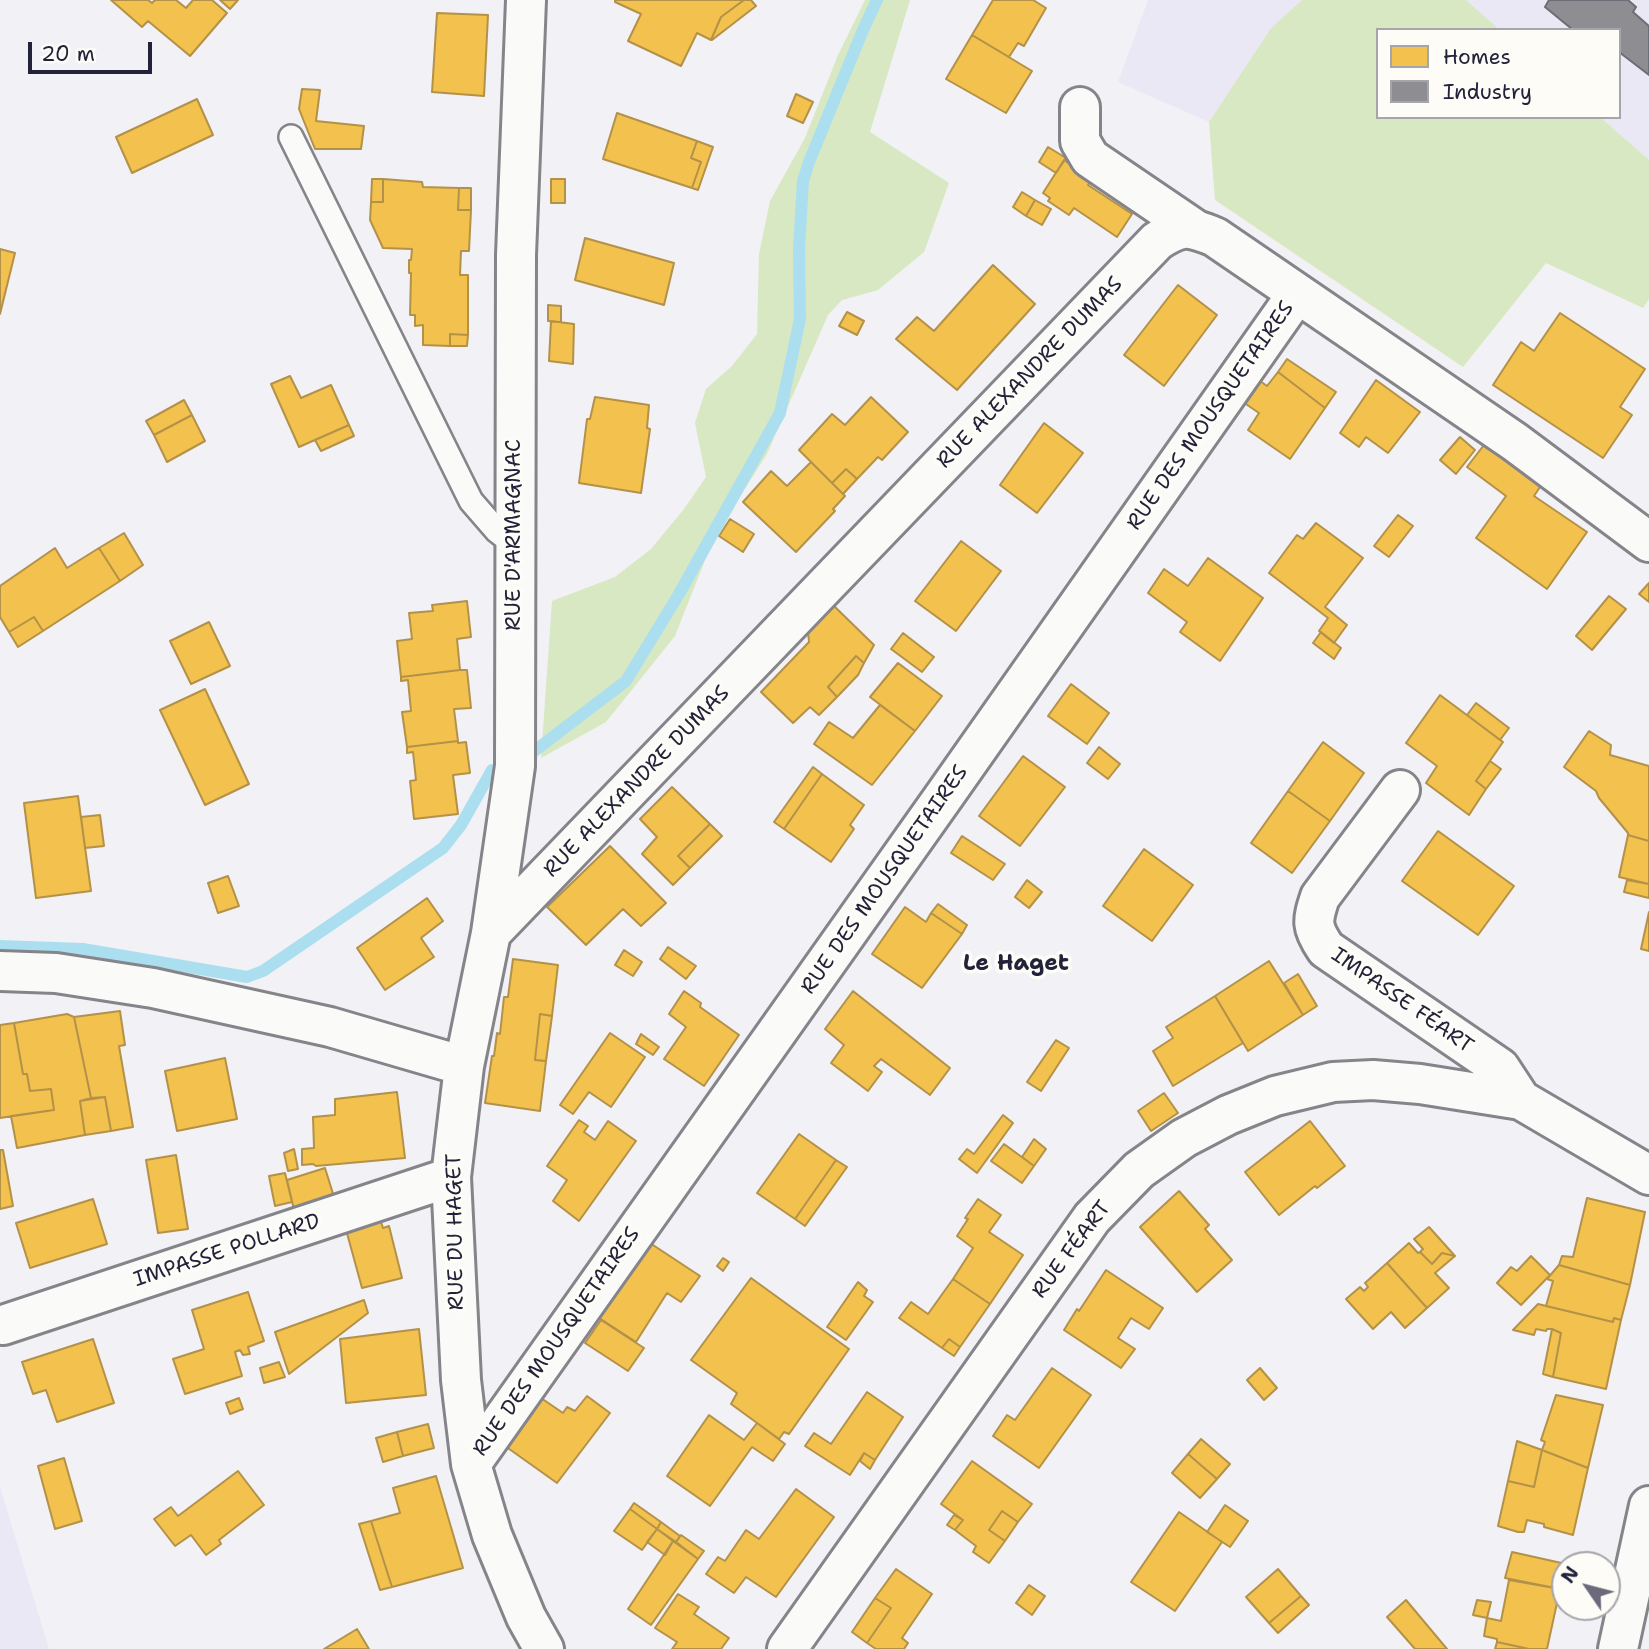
<!DOCTYPE html>
<html>
<head>
<meta charset="utf-8">
<style>
  body { margin:0 }
  #map { position:relative; width:1649px; height:1649px; overflow:hidden; background:#f2f1f5; font-family:"Shantell Sans",sans-serif }
  canvas { display:block }
  .legend { position:absolute; left:1376px; top:28px; width:245px; height:91px; box-sizing:border-box; background:#fdfcf7; border:2px solid #a5a5ac; margin:0; padding:9px 12px; list-style:none; font-size:21px; color:#22223b }
  .legend li { display:flex; align-items:center; gap:14px; height:35px }
  .legend b { width:35px; border:2px solid #a5a5ac }
  .north { position:absolute; left:1551px; top:1551px; width:70px; height:70px; box-sizing:border-box; background:#fdfcf7; border:2px solid #a5a5ac; border-radius:50%; rotate:305deg; font-size:19px; font-weight:700; line-height:28px; text-align:center; color:#22223b }
  .north::after { content:''; display:block; margin:auto; width:24px; height:32px; background:#6b6a7c; clip-path:polygon(50% 0,100% 100%,50% 72%,0 100%) }
  .scale { position:absolute; left:28px; top:42px; width:124px; height:32px; box-sizing:border-box; border:4px solid #22223b; border-top:0; padding-left:9px; font-size:21px; line-height:24px; white-space:nowrap; color:#22223b; -webkit-text-stroke:5px #fdfcf7; paint-order:stroke }
</style>
</head>
<body>
<div id="map">
<canvas width="1649" height="1649"></canvas>
<ul class="legend">
<li><b style="height:19px;background:#f2c14e"></b>Homes</li>
<li><b style="height:19px;background:#8d8d92"></b>Industry</li>
</ul>
<div class="north">N</div>
<div class="scale">20 m</div>
</div>
<script>
const context = document.querySelector('canvas').getContext('2d');
context.lineJoin = 'round';
function paint(path, color) {
  context.fillStyle = color;
  context.fill(path, 'evenodd');
}
function trace(path, color, width, dash) {
  context.strokeStyle = color;
  context.lineWidth = width;
  context.lineCap = dash ? 'butt' : 'round';
  context.setLineDash(dash || []);
  context.stroke(path);
}
function write(font, color, halo, rows, align = 'center') {
  context.font = font + ' "Shantell Sans",sans-serif';
  context.lineWidth = 7;
  context.setLineDash([]);
  context.textBaseline = 'middle';
  context.strokeStyle = halo;
  context.fillStyle = color;
  for (const [text, x, y, turn = 0] of rows) {
    context.save();
    context.translate(x, y);
    context.rotate((+turn || 0) * Math.PI / 180);
    context.textAlign = isNaN(turn) ? turn : align;
    if (halo) context.strokeText(text, 0, 0);
    context.fillText(text, 0, 0);
    context.restore();
  }
}
const built = new Path2D(`
  M1148 0H1302L1271 28 1209 122 1118 82Z
  M1466 0H1649V160L1600 117H1619V30H1500Z
  M0 1487 49 1649H0Z`);
const green = new Path2D(`
  M865 0H910L870 132 949 183 924 252 878 290 842 300 828 315 767 454 732 509 711 545 675 636 606 722 541 758 552 601 615 577 651 549 684 509 706 477 695 423 706 389 732 366 757 334 759 254 770 201 805 138 838 55Z
  M1302 0H1466L1500 30H1378V117H1600L1649 160V299L1643 308 1546 263 1463 367 1215 200 1209 122 1271 28Z`);
const homes = new Path2D(`
  M111 0H148L152 3 155 0H176L186 8 193 0H212L227 13 190 56 148 21 142 27Z
  M220 0H238L230 9Z
  M615 0H744L721 17 711 40 697 33 681 66 628 41 641 14 615 2Z
  M744 0H751L756 6 712 40H711L721 17Z
  M993 0H1033L1046 8 1024 46 1018 43 1009 57 972 35Z
  M437 13 488 15 484 96 432 92Z
  M972 35 1032 71 1006 113 946 79Z
  M302 89 320 90 316 121 364 126 361 149H315L299 109Z
  M796 94 813 102 803 123 787 116Z
  M197 99 213 135 132 173 116 137Z
  M617 113 697 141 691 158 701 162 692 188 603 159Z
  M697 141 713 147 698 190 692 188 701 162 691 158Z
  M1048 147 1066 158 1056 173 1039 162Z
  M1064 160 1092 179 1088 185 1132 214 1117 237 1074 208 1069 215 1048 201 1050 198 1043 193Z
  M372 179H383V202H371Z
  M383 179 422 182 423 187 459 188 458 210H471L469 251H461L460 275H468V335L450 334V346L423 345V325L415 326V315H410L411 273H409V260H411L412 249 383 248 370 220 371 202H383Z
  M551 179H565V203H551Z
  M459 188H471V210H458Z
  M1022 192 1035 200 1026 216 1013 207Z
  M1035 200 1051 209 1042 225 1026 216Z
  M585 238 674 263 664 305 575 280Z
  M0 249 15 253 0 314Z
  M993 265 1035 304 957 390 896 339 917 317 934 331Z
  M1178 285 1217 315 1164 386 1124 355Z
  M548 305 561 306V322L548 321Z
  M847 312 864 321 857 335 839 326Z
  M1560 313 1645 369 1620 407 1632 415 1603 458 1493 385 1521 342 1534 351Z
  M551 321 574 324 573 364 549 361Z
  M450 334 468 335 467 346H450Z
  M1287 359 1336 392 1325 408 1278 372Z
  M1278 372 1325 408 1290 459 1248 430 1259 413 1240 400 1256 378 1267 386Z
  M290 376 301 398 331 385 349 425 299 447 271 384Z
  M1376 380 1420 412 1388 453 1366 437 1359 447 1340 433Z
  M595 397 649 405 647 428 650 429 641 493 579 483 587 419H590Z
  M871 397 908 432 882 460 878 457 857 479 846 469 832 483 799 450 832 414 845 425Z
  M184 400 192 415 154 435 146 421Z
  M192 415 205 441 167 462 154 435Z
  M1044 423 1083 453 1037 513 1000 485Z
  M349 425 354 436 321 451 315 440Z
  M1460 437 1475 450 1456 474 1440 460Z
  M1487 441 1544 481 1534 496 1587 532 1547 589 1476 538 1506 496 1467 467Z
  M811 462 845 496 833 509 835 511 796 552 743 502 771 471 787 486Z
  M846 469 857 479 843 494 832 483Z
  M1398 515 1413 526 1389 557 1374 546Z
  M730 519 754 534 743 552 719 536Z
  M1316 523 1363 558 1325 607 1347 625 1334 643 1319 631 1328 618 1269 573 1297 535 1303 539Z
  M124 533 143 565 120 581 99 548Z
  M961 541 1001 571 956 631 915 601Z
  M55 548 67 568 99 548 120 581 43 631 34 617 9 632 0 617V586Z
  M1208 558 1263 598 1220 661 1180 632 1187 622 1148 593 1164 569 1188 586Z
  M1649 583V602L1639 594Z
  M1609 596 1626 609 1592 650 1576 636Z
  M467 601 471 637 457 639 460 670 401 677 397 641 412 639 409 613 433 611 432 605Z
  M834 606 874 645 864 663 856 656 828 687 837 697 819 715 810 707 793 723 761 692 809 642 808 632Z
  M34 617 43 631 18 647 9 632Z
  M209 622 230 666 191 684 170 641Z
  M1321 632 1341 648 1334 659 1313 643Z
  M903 633 934 657 922 672 891 649Z
  M856 656 864 663 858 675 837 697 828 687Z
  M898 663 942 696 915 731 870 697Z
  M460 670H467L471 708 454 709 458 741 407 747 402 712 411 711 408 680 401 681V677Z
  M1071 684 1109 713 1087 744 1048 716Z
  M205 689 249 784 205 805 160 710Z
  M1440 695 1503 742 1476 781 1486 789 1469 815 1426 783 1437 766 1406 743Z
  M1476 703 1509 728 1500 740 1467 715Z
  M880 705 915 731 872 785 814 744 829 722 853 738Z
  M1589 731 1611 745 1610 755 1649 766V841L1628 835V833L1599 798 1596 791 1564 767Z
  M458 741V743L466 742 470 773 453 775 458 814 414 819 410 781 416 780 413 752 407 753V747Z
  M1323 742 1364 773 1330 821 1288 791Z
  M1099 747 1120 764 1108 779 1087 763Z
  M1023 756 1065 787 1020 846 979 816Z
  M1490 761 1501 769 1486 789 1476 781Z
  M813 767 822 774 784 829 774 822Z
  M822 774 864 805 850 825 854 829 831 862 784 829Z
  M672 787 710 824 678 856 690 868 673 885 642 854 657 837 640 819Z
  M1288 791 1330 821 1292 873 1251 843Z
  M78 796 91 891 36 898 24 803Z
  M100 815 104 846 85 848 81 817Z
  M710 824 722 836 690 868 678 856Z
  M1438 831 1514 886 1478 935 1402 881Z
  M1628 835 1649 841V884L1619 877Z
  M962 836 1005 864 993 880 951 853Z
  M610 846 666 903 641 926 623 909 586 945 547 907Z
  M1144 849 1193 885 1152 941 1103 906Z
  M228 876 239 906 218 913 208 883Z
  M1027 880 1042 892 1029 908 1015 897Z
  M1627 880 1649 884V898L1624 892Z
  M427 898 443 921 421 938 434 957 385 990 357 948Z
  M938 904 967 925 962 934 931 913Z
  M905 907 926 922 931 913 962 934 922 988 872 954Z
  M1649 912V951L1641 949Z
  M668 947 696 966 686 979 660 959Z
  M624 950 642 962 633 976 615 965Z
  M513 959 558 965 552 1016 540 1014 535 1060 546 1061 540 1111 485 1103 492 1056H494L497 1033 500 1034 504 997H508Z
  M1269 961 1303 1015 1248 1051 1215 996Z
  M1298 974 1317 1006 1303 1015 1284 983Z
  M684 991 701 1003 700 1007 739 1035 704 1086 664 1059 686 1027 669 1014Z
  M853 991 950 1068 930 1095 881 1059 874 1066 882 1072 868 1091 831 1063 844 1045 825 1029Z
  M1215 996 1243 1043 1173 1086 1153 1051 1173 1038 1166 1027Z
  M120 1011 125 1045 119 1046 133 1127 111 1131 105 1097 91 1098 74 1017Z
  M67 1014 74 1017 91 1098 80 1101 85 1135 17 1148 11 1116 54 1110 51 1089 30 1091 27 1074H23L14 1023Z
  M540 1014 552 1016 546 1061 535 1060Z
  M14 1023 23 1074H27L30 1091 51 1089 54 1110 0 1118V1025Z
  M610 1033 645 1057 611 1107 589 1092 573 1114 560 1105Z
  M641 1034 659 1047 653 1055 636 1044Z
  M1056 1040 1069 1048 1041 1091 1027 1082Z
  M225 1058 237 1119 177 1131 165 1071Z
  M397 1092 405 1158 316 1166 313 1164 302 1165V1149L314 1148 313 1117 335 1115V1099Z
  M1164 1093 1178 1113 1151 1131 1138 1111Z
  M105 1097 111 1131 85 1135 80 1101Z
  M1003 1115 1013 1123 977 1173 959 1159 967 1149 974 1154Z
  M579 1120 588 1126 584 1132 595 1140 608 1121 636 1141 579 1221 553 1201 567 1180 547 1166Z
  M1310 1121 1345 1166 1317 1188 1315 1186 1279 1215 1245 1172Z
  M799 1134 836 1160 795 1219 757 1193Z
  M1034 1139 1046 1149 1034 1166 1022 1157Z
  M1004 1144 1034 1166 1022 1183 991 1161Z
  M294 1149 298 1169 288 1171 284 1153Z
  M0 1150H3L13 1206 0 1209Z
  M176 1155 188 1229 158 1233 146 1160Z
  M836 1160 847 1167 805 1226 795 1219Z
  M325 1168 335 1200 295 1214 287 1180Z
  M285 1173 292 1202 275 1206 269 1176Z
  M1179 1191 1209 1225 1205 1229 1232 1260 1197 1292 1140 1227Z
  M1587 1198 1645 1212 1630 1285 1559 1265 1562 1256 1573 1257Z
  M93 1199 107 1244 30 1268 16 1223Z
  M978 1199 1001 1215 989 1232 1023 1255 990 1304 953 1279 973 1248 957 1236 968 1219 965 1218Z
  M379 1216 383 1228 389 1226 402 1278 362 1288 345 1226Z
  M1429 1227 1455 1256 1442 1253 1432 1264 1420 1252 1423 1249 1414 1239Z
  M650 1243 700 1276 681 1302 667 1293 636 1342 593 1314 627 1263 634 1268Z
  M1409 1243 1418 1253 1420 1252 1432 1264 1442 1253 1455 1256 1435 1273 1449 1288 1427 1308 1387 1263Z
  M1531 1256 1550 1275 1521 1305 1497 1283 1511 1267 1517 1271Z
  M723 1258 729 1262 723 1271 717 1266Z
  M1387 1263 1427 1308 1405 1328 1391 1312 1373 1329 1346 1299 1360 1287 1364 1291 1368 1287 1365 1283Z
  M1559 1265 1630 1285 1621 1320 1614 1318 1613 1322 1546 1306 1553 1281 1547 1279Z
  M1106 1270 1163 1308 1149 1329 1131 1318 1118 1338 1135 1349 1121 1368 1064 1330 1077 1309 1079 1311Z
  M751 1278 849 1349 789 1434 784 1432 779 1439 731 1404 737 1393 691 1360Z
  M953 1279 990 1304 960 1347 949 1339 942 1348 899 1318 911 1302 928 1314Z
  M858 1282 867 1290 864 1296 873 1302 846 1340 827 1327Z
  M248 1292 264 1341 248 1347 250 1354 243 1355 240 1350 235 1352 242 1376 185 1394 173 1359 204 1349 192 1310Z
  M364 1300 368 1313 289 1374 275 1332Z
  M1538 1304 1613 1322 1614 1318 1621 1320 1606 1389 1553 1377 1561 1333 1552 1329H1547L1546 1331 1536 1329 1534 1335 1513 1330Z
  M601 1320 644 1348 628 1371 585 1343Z
  M419 1329 426 1395 346 1403 340 1339Z
  M1552 1329 1561 1333 1553 1377 1543 1374Z
  M93 1339 114 1403 57 1422 46 1390 33 1394 22 1362Z
  M949 1339 960 1347 954 1356 942 1348Z
  M279 1362 285 1377 264 1383 260 1368Z
  M1052 1368 1091 1395 1039 1468 993 1436 1007 1415 1015 1420Z
  M1260 1368 1277 1388 1264 1400 1247 1380Z
  M867 1392 903 1417 875 1460 864 1453 850 1475 805 1446 814 1433 831 1444Z
  M1556 1395 1603 1405 1588 1468 1542 1450 1545 1442 1541 1440Z
  M587 1396 610 1413 557 1483 505 1446 541 1398 563 1413 567 1407 575 1411Z
  M239 1398 243 1409 230 1414 226 1403Z
  M709 1415 744 1440 757 1423 785 1444 773 1461 752 1447 710 1506 667 1476Z
  M428 1424 434 1448 403 1456 397 1432Z
  M397 1432 403 1456 383 1462 376 1438Z
  M1201 1439 1230 1464 1217 1479 1188 1454Z
  M1517 1441 1542 1450 1534 1487 1508 1481Z
  M1542 1450 1588 1468 1573 1535 1544 1527V1524L1527 1520 1524 1532H1518L1498 1526 1508 1481 1534 1487Z
  M864 1453 875 1460 870 1469 860 1461Z
  M1188 1454 1217 1479 1200 1498 1172 1473Z
  M64 1458 82 1521 55 1529 38 1466Z
  M972 1461 1032 1504 1018 1522 1002 1511 989 1530 1005 1541 989 1563 973 1552 976 1546 955 1530 963 1520 941 1504Z
  M238 1471 264 1505 219 1540 221 1544 206 1555 191 1535 175 1546 154 1519 171 1507 178 1516Z
  M436 1476 463 1568 392 1587 371 1521 400 1513 393 1488Z
  M796 1489 834 1517 776 1597 746 1577 734 1593 706 1574 718 1557 725 1561 746 1530 759 1539Z
  M634 1503 661 1522 657 1529 630 1509Z
  M1225 1505 1248 1521 1230 1547 1207 1532Z
  M630 1509 657 1529 642 1550 614 1531Z
  M1002 1511 1018 1522 1005 1541 989 1530Z
  M1179 1512 1222 1542 1175 1611 1131 1582Z
  M954 1515 963 1520 955 1530 947 1525Z
  M371 1521 392 1587 380 1590 359 1524Z
  M661 1522 680 1536 676 1542 657 1529Z
  M657 1529 673 1541 665 1555 647 1542Z
  M681 1535 704 1551 698 1559 676 1542Z
  M673 1541 698 1559 651 1625 628 1609Z
  M1512 1552 1566 1564 1560 1589 1505 1578Z
  M896 1569 932 1594 902 1638 908 1643 904 1649H876L867 1643 891 1608 875 1598Z
  M1278 1569 1301 1596 1269 1623 1246 1597Z
  M1509 1580 1560 1589 1547 1649H1529L1497 1642V1639L1484 1636 1487 1618 1501 1621Z
  M1029 1585 1045 1596 1032 1615 1016 1603Z
  M678 1594 699 1607 694 1614 729 1638 721 1649H672L677 1642 655 1628Z
  M1301 1596 1309 1605 1278 1633 1269 1623Z
  M875 1598 891 1608 867 1643 852 1632Z
  M1406 1600 1447 1649H1415L1387 1617Z
  M1477 1600 1491 1602 1487 1618 1473 1615Z
  M357 1629 369 1649H324Z
  M1497 1642 1529 1649H1495Z`);
const industry = new Path2D(`
  M1549 0H1628L1636 7 1633 12 1649 26V75L1619 52V30H1573L1545 7Z`);
const stream = new Path2D(`
  M533 752 626 681 679 594 780 413 800 319 799 248 803 181 809 162 863 30 877 0
  M0 946 83 949 247 977 263 971 443 848 461 825 492 770`);
const service = new Path2D(`
  M291 137 471 501 497 531 515 545`);
const minor = new Path2D(`
  M1080 107V141L1090 158 1196 230
  M1400 790 1320 897C1312 921 1311 927 1326 949L1500 1068 1521 1100
  M491 933 1157 241C1182 225 1188 226 1215 237L1515 442 1649 542
  M0 971 56 973 153 988 330 1027 464 1066 451 1177 461 1380 471 1464 492 1535 526 1617 544 1649
  M464 1066 491 933 515 766 516 255 526 0
  M3 1325 451 1177
  M471 1464 942 799 1297 294
  M787 1649 1092 1218 1139 1170 1184 1138 1228 1115 1275 1096 1333 1082 1373 1080 1420 1084 1521 1100 1649 1175`);
const secondary = new Path2D(`
  M1618 1649 1649 1506`);
const streetNames = [
  ["RUE ALEXANDRE DUMAS",1030,373,-46],
  ["RUE DES MOUSQUETAIRES",1211,416,-55],
  ["RUE D'ARMAGNAC",515,535,-90],
  ["RUE ALEXANDRE DUMAS",637,782,-46],
  ["RUE DES MOUSQUETAIRES",885,880,-55],
  ["IMPASSE FÉART",1402,1001,35],
  ["RUE DU HAGET",456,1232,-91],
  ["RUE FÉART",1072,1250,-53],
  ["IMPASSE POLLARD",227,1251,-18],
  ["RUE DES MOUSQUETAIRES",557,1342,-55]
];
const neighbourhoodNames = [
  ["Le Haget",1016,964]
];
paint(built, '#eae8f4');
paint(green, '#d7e8c2');
paint(homes, '#f2c14e');
trace(homes, '#b49148', 2);
paint(industry, '#8d8d92');
trace(industry, '#6d6d78', 2);
trace(stream, '#abdff0', 12);
trace(service, '#84848a', 28);
trace(minor, '#84848a', 44);
trace(secondary, '#84848a', 44);
trace(service, '#fafaf8', 23);
trace(minor, '#fafaf8', 38);
trace(secondary, '#fafaf8', 38);
write('21px', '#22223b', '#fdfcf7', streetNames);
write('bold 23px', '#22223b', '#fdfcf7', neighbourhoodNames);
</script>
</body>
</html>
